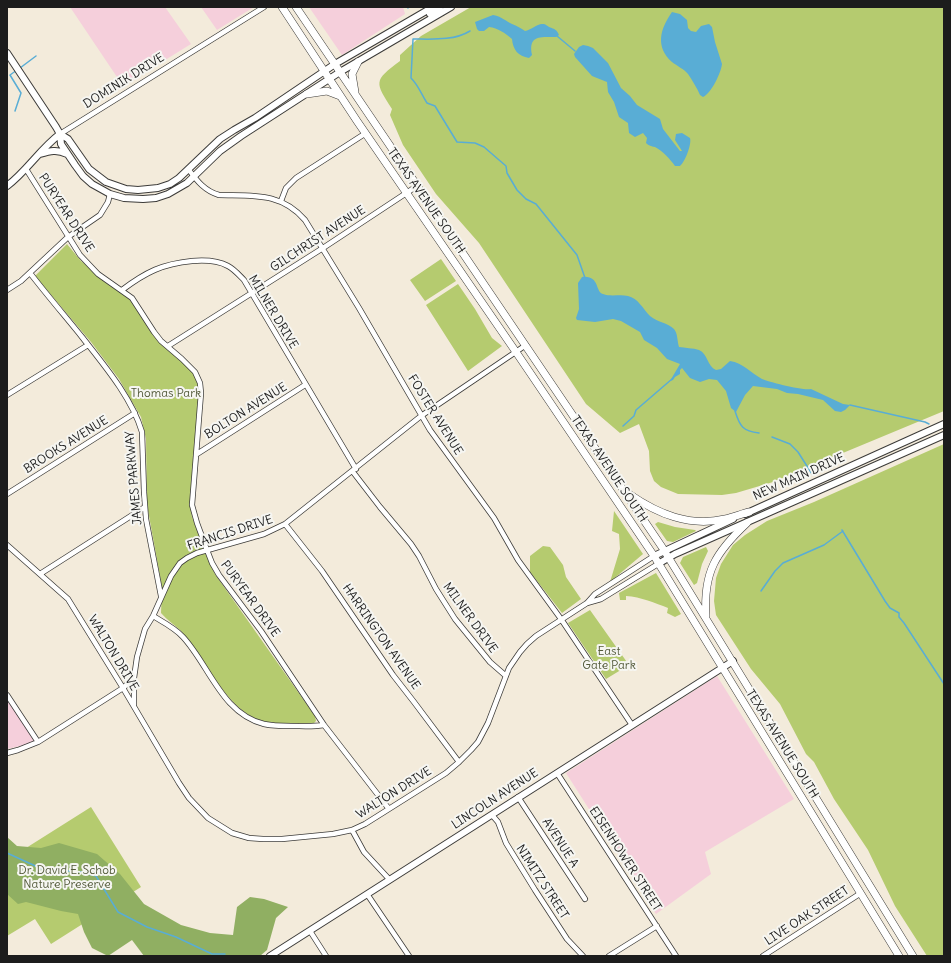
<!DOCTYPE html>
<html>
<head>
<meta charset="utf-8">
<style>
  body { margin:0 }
  #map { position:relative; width:951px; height:963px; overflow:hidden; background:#f3ebdb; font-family:Delius,sans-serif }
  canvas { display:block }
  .frame { position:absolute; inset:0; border:8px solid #1c1c1c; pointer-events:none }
</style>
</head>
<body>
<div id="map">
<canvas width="951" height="963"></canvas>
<div class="frame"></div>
</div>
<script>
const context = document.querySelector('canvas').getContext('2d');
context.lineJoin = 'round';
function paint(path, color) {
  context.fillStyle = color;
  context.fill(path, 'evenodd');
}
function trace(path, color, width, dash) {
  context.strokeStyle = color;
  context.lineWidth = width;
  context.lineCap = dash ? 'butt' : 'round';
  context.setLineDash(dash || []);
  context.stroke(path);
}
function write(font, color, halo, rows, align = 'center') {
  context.font = font + ' Delius,sans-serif';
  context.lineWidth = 4;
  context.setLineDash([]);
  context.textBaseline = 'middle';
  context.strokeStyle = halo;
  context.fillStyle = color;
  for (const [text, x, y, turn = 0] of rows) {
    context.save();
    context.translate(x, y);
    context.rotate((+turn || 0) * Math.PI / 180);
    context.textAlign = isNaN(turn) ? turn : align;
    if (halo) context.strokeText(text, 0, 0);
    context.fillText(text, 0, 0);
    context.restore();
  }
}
const built = new Path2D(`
  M70 7H165L191 44 123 86Z
  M201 7H254L217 30Z
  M309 7H403L405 14 342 55Z
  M717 676 794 799 705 852 711 874 656 914 566 773Z
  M7 695 38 742 7 749Z`);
const green = new Path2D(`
  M471 7H944V411L773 482 736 493 722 495 678 494 661 487 654 481 650 471 649 451 639 424 620 433 586 404 479 243 436 194 403 145 390 115 392 109C375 82 373 81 400 61V55L421 36Z
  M67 244 81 261 131 300 162 344 193 372 201 387 190 502 192 517 215 574 315 716 316 721 314 723C297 723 274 725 259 720 225 708 205 657 181 631 175 625 167 620 161 613L162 587 147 505 146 439 141 417 119 379 91 342 35 276Z
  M441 259 456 281 425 301 410 280Z
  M458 284 475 309 492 338 502 346 468 371 426 305Z
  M944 444V956H927L895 906 868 850 834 799 814 762 806 754 780 704 751 669 716 615 714 601 716 578 721 564 733 545 745 535 767 521 814 502Z
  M614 511 643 554 610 582 620 549 619 534 612 531Z
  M658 522 675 527 695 530 696 531 673 542 667 541 655 524Z
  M543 546 550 547 563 565 566 577 581 599 562 613 530 572V556Z
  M706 547 708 551 702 564 697 583 694 585 680 563 683 557Z
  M656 573 681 614 675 617 667 613 668 608C655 603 641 597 626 596V600H620L619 593Z
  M590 610 629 665 606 679 568 623Z
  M91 807 141 887 51 944 35 919 7 936V860Z`);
const forest = new Path2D(`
  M7 837 17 846 41 848 59 843 97 854 120 874 144 904 181 925 210 933 233 935 237 907 250 897 264 899 288 907 276 918 267 950 260 956H144L132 940 108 956 92 948 84 932 78 914 61 911 26 902 18 904 7 894Z`);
const water = new Path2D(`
  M672 12 680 14 687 20 688 28 691 31 696 32 701 26 709 24 712 27 715 42 722 64C721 73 711 94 703 97L700 95C697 88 692 80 688 74 684 69 677 66 672 62 655 47 660 29 672 12Z
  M493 15C503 17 505 21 512 24 517 26 521 28 525 31 531 30 538 23 543 24 546 24 547 26 549 27 555 29 557 30 559 35L556 37C540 37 528 35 532 55L529 58C518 56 513 50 512 39 505 33 498 28 489 27L484 31H479L477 29 475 22Z
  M583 45 588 46 593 48 608 63 621 88 630 96 637 105 660 119 663 129 680 151H682L675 140 676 134 682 133 690 138C692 144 685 162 680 166H675C670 159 663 151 655 147 651 146 649 146 646 143L647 138 643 133 635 137 629 133 628 123 619 117 614 102 608 92 607 82 592 76 575 57 574 54 579 47Z
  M582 277C600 275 595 292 603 294 611 297 620 294 628 296 638 298 643 309 650 316 657 322 668 323 674 329 678 334 677 341 679 347 685 348 693 348 699 350 708 354 707 366 716 370L721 369 730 361C743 363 751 373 762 379 769 382 804 391 811 389L843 404 850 405 845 410 841 412 835 411 823 400 798 394 787 393 777 389 753 386 745 395 736 412 731 408 726 391 717 380 709 379 700 382 690 378 682 368 680 370V374L675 377 673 380 670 381 680 364 667 359 657 348 644 340 640 332 621 321 613 319 595 322 577 320 576 318 579 309 578 283Z`);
const stream = new Path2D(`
  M407 7 408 8
  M470 31C454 41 431 39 413 39L411 78C419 86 421 94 427 103L435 106 457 142 475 143 484 147 506 166 507 173 517 190 526 199 536 204 577 255 585 278
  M557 36 575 51
  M20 68 36 56
  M15 111 21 93 10 75 17 70
  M850 405 925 422 929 424
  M735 411C740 427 743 431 759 433
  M623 426 634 416 636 410 672 379
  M772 437 790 444 798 452 812 474
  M842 530 885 601 890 608 899 613V617L904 623 944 684
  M761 591 775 571 783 563 824 545 843 531
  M7 853 42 869 81 872 96 876 118 912 147 927 176 937 212 954H225`);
const street = new Path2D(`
  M60 134 264 7
  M26 169 80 255 98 274 132 298 154 332 161 341 182 359 195 372 200 383 201 393 192 505 197 523 207 550 212 563 219 575 261 631 324 725 389 809
  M189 170C197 181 205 191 219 195 253 196 281 192 305 220L359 308 430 430 494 518 518 560 561 619 632 725
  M281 201 286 188 296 178 366 133
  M30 273C47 295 65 316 82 337 104 365 132 398 142 432L144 492 146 519 161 596
  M7 290 21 281 68 237 100 215 108 202 110 194
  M122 290C146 272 162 264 192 261 204 260 217 260 228 266 234 269 239 275 244 280L356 469
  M168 346 323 248 417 186
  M7 395 88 345
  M197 454 305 385
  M353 472 380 507 411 544 419 556 436 589 455 619 490 662 506 676
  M7 494 135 413
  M285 524 322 571 393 675 414 702 459 762
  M7 545 68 599 123 688 179 783 189 798 208 818 232 833 249 838 263 839H282L333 834 352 830 365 824 446 773 459 762 471 750 478 742 488 723 509 668 520 652 527 644 536 636 587 603 595 594 654 556
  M40 574 145 507
  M587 603 601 599 658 564
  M153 616C163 622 175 628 183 637 209 665 222 714 264 724 273 726 282 726 291 726 302 726 313 727 324 725
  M134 679V705
  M7 695 38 742
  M7 753 18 750 38 742 123 688 134 678 137 657 145 629 153 616 171 576 180 563 187 558 197 553 264 534 285 524 421 416 526 345
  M557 773 676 956
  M518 797 585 899
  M492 815 498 822 506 843 535 890 567 939 583 956
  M352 830 364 852 389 879
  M367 894 409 956
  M310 931 326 956
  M609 956 657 926
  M763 956 861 893`);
const secondary = new Path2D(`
  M430 14 440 7
  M7 53 56 127 60 134 61 144 75 165 83 176 92 184 110 194 124 198 143 199 156 198 168 194 187 183 220 151 241 136 340 72 451 7
  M60 134 68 139 89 169 106 182 126 189 138 190 158 188 170 184 179 178 220 139 234 130 255 118 335 64 433 7
  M40 154C50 151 57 149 67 154
  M7 186C27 171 40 149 60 134
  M745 514 944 424
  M654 556 733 519
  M658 564 675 554 944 435
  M270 956 733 661`);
const primary = new Path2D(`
  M282 7 357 121 516 352 654 556 899 956
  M296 7 662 547 913 956
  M355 92 352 74 358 62
  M307 94 327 91 340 96
  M629 494C658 514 689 527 725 519 734 517 741 514 749 512
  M706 616C703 572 716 552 747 523`);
const streetNames = [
  ["DOMINIK DRIVE",124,81,-32],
  ["TEXAS AVENUE SOUTH",426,201,55],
  ["PURYEAR DRIVE",66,213,57],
  ["GILCHRIST AVENUE",318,239,-33],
  ["MILNER DRIVE",273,312,59],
  ["BOLTON AVENUE",246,411,-32],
  ["FOSTER AVENUE",435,415,58],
  ["BROOKS AVENUE",66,445,-32],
  ["TEXAS AVENUE SOUTH",609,469,56],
  ["NEW MAIN DRIVE",799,477,-24],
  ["JAMES PARKWAY",134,478,-95],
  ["FRANCIS DRIVE",230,533,-18],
  ["PURYEAR DRIVE",250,599,54],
  ["MILNER DRIVE",470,618,54],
  ["HARRINGTON AVENUE",381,637,55],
  ["WALTON DRIVE",113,653,59],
  ["TEXAS AVENUE SOUTH",782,744,58],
  ["WALTON DRIVE",394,793,-32],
  ["LINCOLN AVENUE",495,799,-33],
  ["AVENUE A",560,843,57],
  ["EISENHOWER STREET",625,859,57],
  ["NIMITZ STREET",542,882,57],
  ["LIVE OAK STREET",807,916,-33]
];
const parkNames = [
  ["Thomas Park",166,394],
  ["East",609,652],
  ["Gate Park",609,666],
  ["Dr. David E. Schob",67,871],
  ["Nature Preserve",67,885]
];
paint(built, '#f5cfdb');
paint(green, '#b5cb6f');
paint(forest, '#90af62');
paint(water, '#59add5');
trace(stream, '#59add5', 1.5);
trace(street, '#3c3b39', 6);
trace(secondary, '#3c3b39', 8);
trace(primary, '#3c3b39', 8);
trace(street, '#fff', 4.5);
trace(secondary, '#fff', 6);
trace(primary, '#fff', 7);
write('12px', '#1c1c1c', '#f6f6f2', streetNames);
write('12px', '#525939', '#f6f6f2', parkNames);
</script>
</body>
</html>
